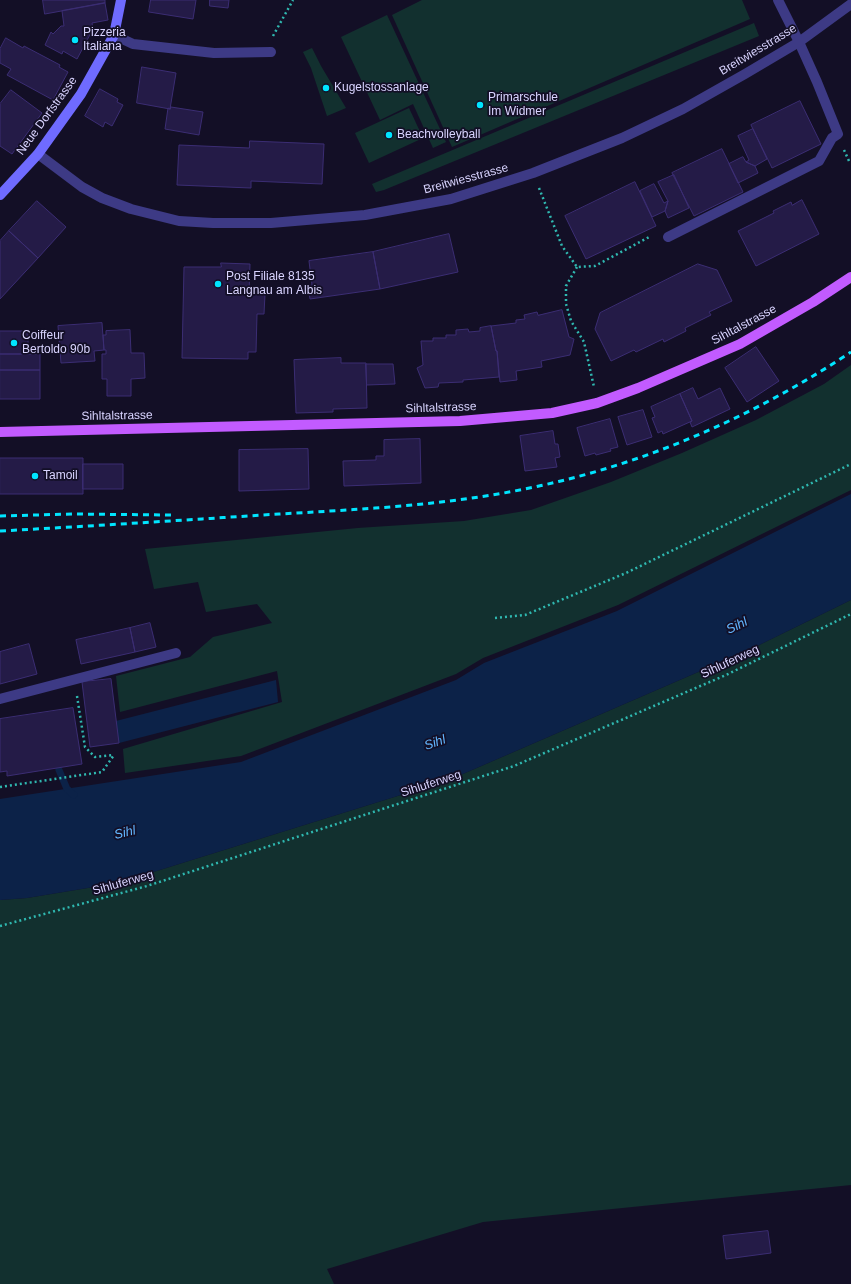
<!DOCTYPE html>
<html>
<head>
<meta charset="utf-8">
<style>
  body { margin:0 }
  canvas { display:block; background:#130f26 }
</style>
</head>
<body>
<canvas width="851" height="1284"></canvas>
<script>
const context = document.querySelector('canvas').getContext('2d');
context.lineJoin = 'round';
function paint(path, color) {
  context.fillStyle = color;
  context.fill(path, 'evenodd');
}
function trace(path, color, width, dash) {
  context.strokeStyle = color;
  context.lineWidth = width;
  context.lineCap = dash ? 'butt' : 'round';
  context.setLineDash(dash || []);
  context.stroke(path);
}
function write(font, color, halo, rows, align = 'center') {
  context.font = font + ' Arial,sans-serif';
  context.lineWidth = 3.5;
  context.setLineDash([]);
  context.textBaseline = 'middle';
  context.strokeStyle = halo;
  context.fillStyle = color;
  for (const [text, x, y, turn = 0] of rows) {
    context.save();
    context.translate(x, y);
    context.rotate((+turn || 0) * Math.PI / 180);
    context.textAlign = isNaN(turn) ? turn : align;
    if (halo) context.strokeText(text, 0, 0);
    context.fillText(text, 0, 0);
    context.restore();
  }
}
const green = new Path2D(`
  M422 0H742L750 19 452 147 392 15Z
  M387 15 446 142 433 148 413 104 380 120 341 37Z
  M754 23 759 36 384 190 376 192 372 184Z
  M312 48 321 66 346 108 327 116 311 68 303 52Z
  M409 108 423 138 369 163 355 133Z
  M851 365V490L618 605 483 658 456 674 241 756 125 773 123 749 282 702 277 671 120 712 116 676 190 657 213 637 272 623 257 604 206 612 198 582 154 589 145 549 358 528 464 521 531 510 611 482 682 453 756 420 824 384Z
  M851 600V1185L483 1222 327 1269 334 1284H0V900L27 898 118 883 449 780 749 650Z`);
const water = new Path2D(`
  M851 494V600L749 650 449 780 118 883 27 898 0 900V799L241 762 456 680 484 663 617 611Z
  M276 680 278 702 119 743 116 721Z`);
const stream = new Path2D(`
  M59 770 67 789 74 795`);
const building = new Path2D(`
  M43 0H105V3L45 14Z
  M151 0H196L193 19 149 12Z
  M210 0H229L228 8 210 6Z
  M105 3 108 20 92 23 93 29 77 59 63 51 62 54 45 45 51 32 53 34 61 26H64L62 11Z
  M6 38 23 48 24 46 60 65 59 67 68 72 53 100 7 75 11 69 0 63V49Z
  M142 67 176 73 170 109 137 103Z
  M100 89 118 99 117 102 123 105 112 126 105 122 103 127 85 116Z
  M11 90 42 113 12 154 0 146V104Z
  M800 101 821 144 772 168 751 125Z
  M171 107 203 112 199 135 165 129 168 108 170 109Z
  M753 129 767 159 755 166 746 162 749 160 738 136Z
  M250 141 324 144 322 184 251 181V188L177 185 179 145 249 148Z
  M722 149 743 192 694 216 672 173Z
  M743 157 746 162 755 166 758 173 738 183 729 164Z
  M674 175 689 208 668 218 665 211 668 201 658 182Z
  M635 182 656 226 586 259 565 216Z
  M654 184 664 203 668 201 665 211 652 217 640 191Z
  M802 200 819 234 756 266 738 231 774 213 773 211 791 202 792 205Z
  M37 201 66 227 38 258 9 231Z
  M9 231 38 258 0 299V241Z
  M449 234 458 272 380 289 373 252Z
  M373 252 380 289 310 299 308 286 312 285 309 261Z
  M221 263 250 264 249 294H265L264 314H257L256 352H248V359L182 358 184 267H221Z
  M698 264 717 270 732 301 709 312 711 315 685 328 686 331 664 342 663 339 636 352 634 350 611 361 595 329 600 313Z
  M562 310 569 337 574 339 570 355 541 361 542 367 516 371 517 380 500 382 497 351H496L491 326 516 323V320L525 319 524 315 537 312 538 315Z
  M102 323 104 350 94 351 95 361 61 363 58 326Z
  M491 326 496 351H497L499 377 463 380V382L439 383 438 387 425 388 417 368 423 365 421 341H433V338H446V335H456V330L468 329 469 332 480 331V328Z
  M130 330 131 353H144L145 378 131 379V396H107V379H102V354H106V350H104L103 335H106V331Z
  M0 331H28V354H0Z
  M756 347 779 381 747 402 725 368Z
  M0 354H40V370H0Z
  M341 358V363H366L367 408 333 409V412L296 413 294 360Z
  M366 364H393L395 384 367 385Z
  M0 370H40V399H0Z
  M693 388 698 399 720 388 730 409 692 427 690 422 692 421 680 394Z
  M680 394 692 421 663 434 662 431 658 433 652 418 655 417 651 407Z
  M643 410 652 437 627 445 618 417Z
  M610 419 618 447 610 449 611 451 596 455 595 453 585 456 577 428Z
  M553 431 555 444H558L560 457 555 458 557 467 525 471 520 436Z
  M420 439 421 483 344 486 343 461 376 460V456H384V440Z
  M308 449 309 489 239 491V450Z
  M0 458H83V494H0Z
  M83 464H123V489H83Z
  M150 623 156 647 135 652 130 628Z
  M130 628 135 652 81 664 76 640Z
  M29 644 37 674 0 684V652Z
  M111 679 119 743 90 747 82 682Z
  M73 708 82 764 7 776V771L0 772V719Z
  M768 1231 771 1253 726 1259 723 1236Z`);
const path = new Path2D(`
  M273 36 293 0
  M844 150 849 161
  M539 188 562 246 577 267 595 266 651 236
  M577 267 566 286V304L571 321 584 342 594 387
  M495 618 525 615 626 573 851 464
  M77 696 85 747 95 757 114 755
  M0 787 102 772 114 755
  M0 926 147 886 514 766 726 675 851 614`);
const lane = new Path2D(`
  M114 35 133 44 214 53 271 52
  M668 237 819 161 832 138 838 134 817 82 799 42
  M0 699 176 653`);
const street = new Path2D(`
  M778 0 799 42
  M38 154 82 187 102 198 131 209 179 221 213 223H271L365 215 451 199 533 173 622 138 683 109 745 74 799 42 851 4`);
const secondary = new Path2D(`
  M0 195 38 154 81 94 114 35 121 0`);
const primary = new Path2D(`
  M0 432 460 421 552 413 597 403 638 388 740 344 813 302 851 277`);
const rail = new Path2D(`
  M0 516 72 514 171 515
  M0 531C93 526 186 520 279 514 366 509 453 505 539 486 650 462 756 415 851 352`);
const markers = [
  [75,40,4,"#00e5ff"],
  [326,88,4,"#00e5ff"],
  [480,105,4,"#00e5ff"],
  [389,135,4,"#00e5ff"],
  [218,284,4,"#00e5ff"],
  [14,343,4,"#00e5ff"],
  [35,476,4,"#00e5ff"]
];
const poiNames = [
  ["Pizzeria",83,33],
  ["Italiana",83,47],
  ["Kugelstossanlage",334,88],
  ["Primarschule",488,98],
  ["Im Widmer",488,112],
  ["Beachvolleyball",397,135],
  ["Post Filiale 8135",226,277],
  ["Langnau am Albis",226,291],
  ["Coiffeur",22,336],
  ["Bertoldo 90b",22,350],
  ["Tamoil",43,476]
];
const streetNames = [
  ["Breitwiesstrasse",758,50,-31],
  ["Neue Dorfstrasse",47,116,-54],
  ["Breitwiesstrasse",466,179,-15],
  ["Sihltalstrasse",744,325,-28],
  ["Sihltalstrasse",441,408,-2],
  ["Sihltalstrasse",117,416,-1],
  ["Sihluferweg",730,662,-25],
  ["Sihluferweg",431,784,-18],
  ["Sihluferweg",123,883,-16]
];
const waterNames = [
  ["Sihl",737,626,-26],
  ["Sihl",435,743,-19],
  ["Sihl",125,833,-13]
];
paint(green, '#12302f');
paint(water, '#0c2248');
trace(stream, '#0c2248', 7);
paint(building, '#241b47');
trace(building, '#3b2d73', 1);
trace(path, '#2fb8b0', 2.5, [2, 3]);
trace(lane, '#3d3a85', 10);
trace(street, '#3d3a85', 10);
trace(secondary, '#6f6bff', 10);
trace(primary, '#c25bff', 10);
trace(rail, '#00e5ff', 3, [6, 5]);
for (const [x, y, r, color] of markers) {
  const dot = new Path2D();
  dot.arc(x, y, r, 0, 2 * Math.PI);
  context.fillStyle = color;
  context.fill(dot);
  trace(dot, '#130f26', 1.5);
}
write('12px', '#d9d4ff', '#130f26', poiNames, 'left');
write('12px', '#d9d4ff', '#130f26', streetNames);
write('italic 13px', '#62b6ff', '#130f26', waterNames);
</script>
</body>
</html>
